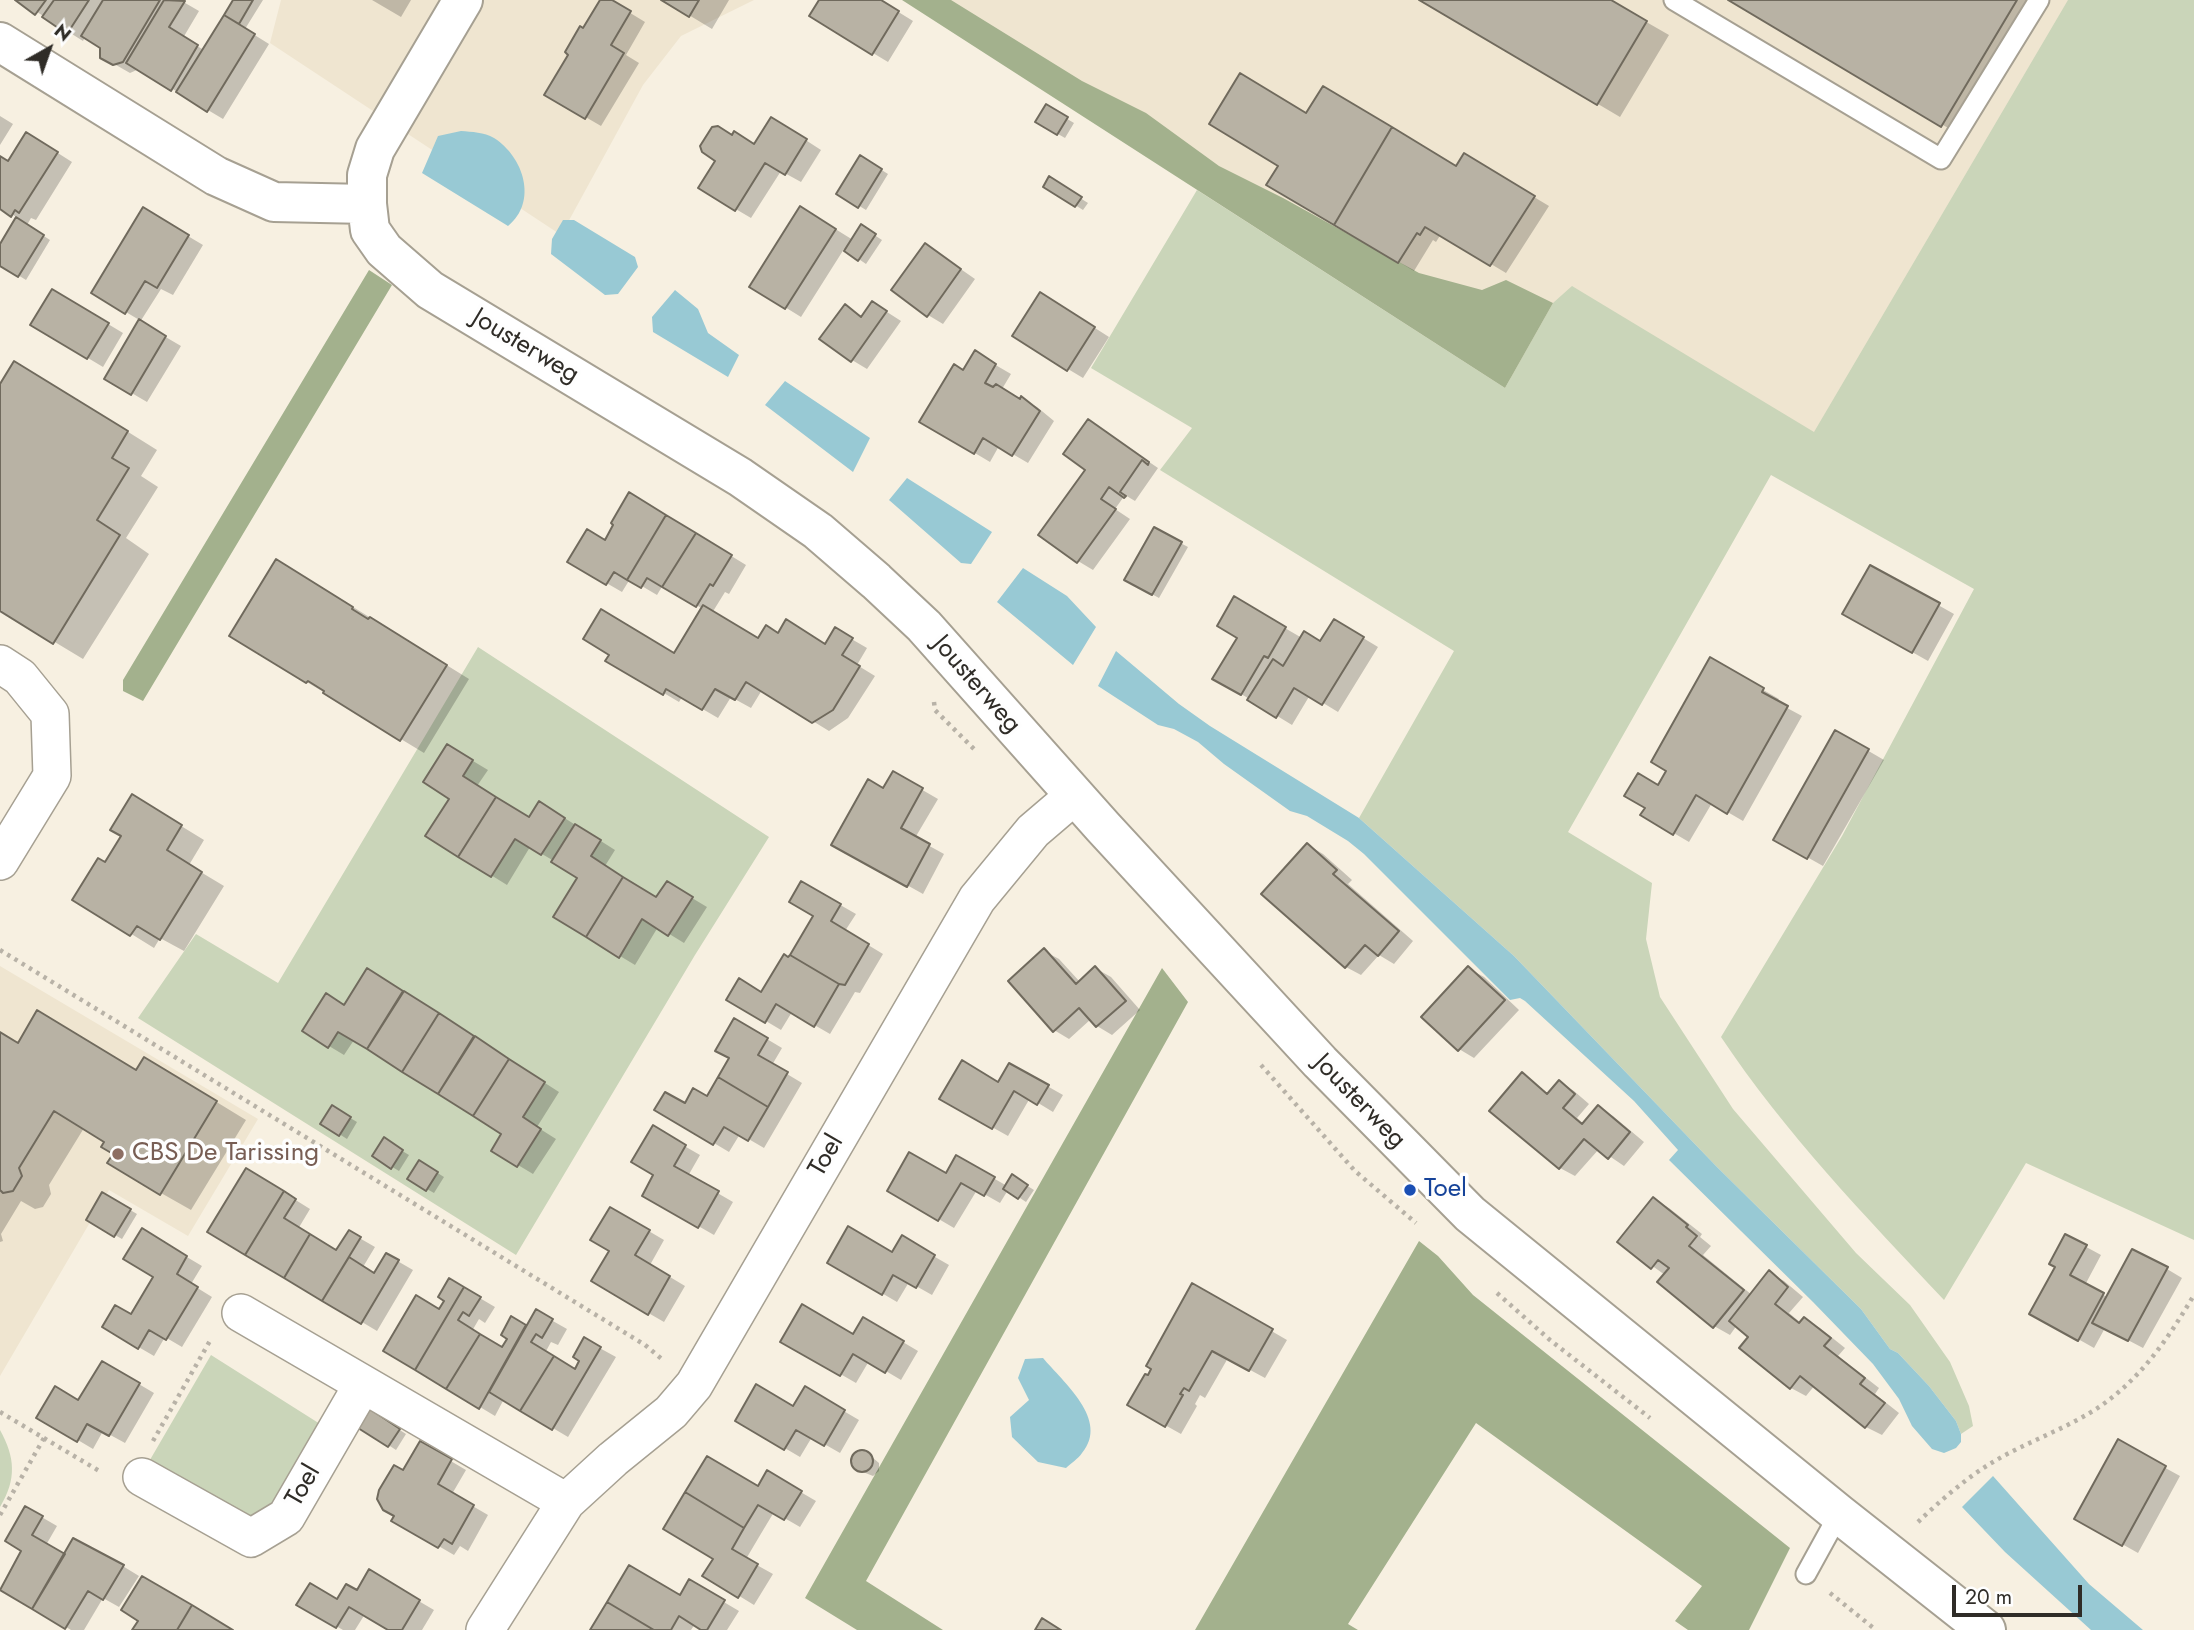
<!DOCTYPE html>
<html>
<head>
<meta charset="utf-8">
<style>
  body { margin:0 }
  #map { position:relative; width:2194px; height:1630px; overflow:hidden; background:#f7f0e1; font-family:Jost,sans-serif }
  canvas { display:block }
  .north { position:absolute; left:14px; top:14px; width:70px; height:70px; -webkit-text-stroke:5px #fefefe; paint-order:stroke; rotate:40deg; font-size:19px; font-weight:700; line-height:28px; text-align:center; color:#2f2c27 }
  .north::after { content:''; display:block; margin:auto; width:24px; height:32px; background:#2f2c27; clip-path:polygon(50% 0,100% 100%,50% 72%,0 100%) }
  .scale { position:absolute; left:1952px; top:1585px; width:130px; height:32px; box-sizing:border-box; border:4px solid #2f2c27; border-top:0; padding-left:9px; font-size:21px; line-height:24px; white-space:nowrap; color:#2f2c27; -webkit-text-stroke:5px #fefefe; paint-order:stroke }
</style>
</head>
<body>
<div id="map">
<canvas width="2194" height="1630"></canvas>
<div class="north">N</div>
<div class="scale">20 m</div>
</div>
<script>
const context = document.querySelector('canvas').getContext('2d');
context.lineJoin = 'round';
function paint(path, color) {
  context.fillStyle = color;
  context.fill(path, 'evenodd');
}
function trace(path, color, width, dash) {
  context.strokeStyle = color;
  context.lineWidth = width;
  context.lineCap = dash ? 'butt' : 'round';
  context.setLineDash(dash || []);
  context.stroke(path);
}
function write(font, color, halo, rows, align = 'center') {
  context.font = font + ' Jost,sans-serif';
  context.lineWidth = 7;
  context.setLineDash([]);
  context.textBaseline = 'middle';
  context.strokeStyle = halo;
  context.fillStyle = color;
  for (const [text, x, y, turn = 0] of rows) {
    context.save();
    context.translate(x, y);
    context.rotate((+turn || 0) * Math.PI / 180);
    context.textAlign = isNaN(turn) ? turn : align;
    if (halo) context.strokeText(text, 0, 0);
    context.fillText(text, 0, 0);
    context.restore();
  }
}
const built = new Path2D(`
  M281 0H754L681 36 643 85 561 235 270 43Z
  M922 0H2119L1837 492 1521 385Z
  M0 966 258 1119 188 1236 109 1190 0 1376Z`);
const green = new Path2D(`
  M2068 0H2194V1240L2026 1163 1944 1300C1865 1216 1785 1133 1721 1037L1842 836 1974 589 1771 475 1568 832 1652 883 1646 939 1660 997 1733 1109 1856 1253 1910 1305 1950 1362 1969 1406 1973 1426 1961 1434 1956 1421 1929 1386 1898 1353 1890 1349 1861 1309 1717 1167 1514 956 1359 818 1454 651 1160 470 1192 428 1091 368 1197 190 1505 388 1553 303 1572 286 1814 432Z
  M478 647 769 837 695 955 516 1255 138 1018 196 934 278 983Z
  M211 1355 328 1429 268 1519 245 1524 147 1465Z
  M0 1430C15 1457 17 1479 0 1507Z`);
const forest = new Path2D(`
  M902 0H951L1082 81 1146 113 1219 166 1283 198 1419 273 1482 290 1506 280 1553 303 1505 388Z
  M369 270 392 285 143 701 123 691V680Z
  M1162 968 1188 1002 866 1581 943 1630H857L805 1598Z
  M1419 1241 1438 1256 1473 1295 1790 1548 1749 1630H1688L1675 1621 1702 1586 1476 1423 1348 1624 1358 1630H1195Z`);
const water = new Path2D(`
  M461 131C472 132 484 132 494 138 524 157 538 202 508 226L422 173 438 136Z
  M563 220H574L635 257 638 267 618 294 605 295 551 254 552 239Z
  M675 290 698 309 708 333 739 355 728 377 653 332 652 317Z
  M785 381 870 438 853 472 765 405Z
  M907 478 992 532 971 564 961 563 889 500Z
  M1023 568 1067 596 1096 627 1073 665 997 602Z
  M1116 651 1179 704 1210 726 1359 818 1514 956 1717 1167 1861 1309 1890 1349 1898 1353 1929 1386 1956 1421 1961 1434V1442L1956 1448 1944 1453 1932 1449 1912 1426 1899 1399 1873 1364 1813 1302 1669 1160 1678 1150 1634 1101 1525 1001 1520 998 1510 1000 1364 854 1348 841 1307 816 1290 811 1224 764 1198 742 1174 729 1158 725 1098 686Z
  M1043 1358C1063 1382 1110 1420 1082 1453 1078 1459 1071 1463 1066 1468L1038 1462 1012 1437 1010 1417 1029 1400 1018 1378 1025 1359Z
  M1993 1476 2089 1584 2143 1630H2091L2005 1552 1962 1507Z`);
const shadow = new Path2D(`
  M18 0H180L199 11 183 38 204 50 235 0H263L245 29 269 44 223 119 139 69 130 73 102 57V47L85 37 83 41Z
  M372 0H411L401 17Z
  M602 0H609L645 22 626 55 639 63 601 126 546 94Z
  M664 0H729L712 29Z
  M821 0H879L913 21 888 62 873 53Z
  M1422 0H1608L1669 35 1620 117Z
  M1732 0H2047L1965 138Z
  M1047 107 1074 123 1065 138 1037 122Z
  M1307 115 1456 168 1464 155 1549 206 1506 273 1441 234 1436 242 1433 240 1414 271 1268 184Z
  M0 116 13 124 0 145Z
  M787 128 821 150 801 182 781 171 751 218 700 188 733 136 755 145Z
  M42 143 72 162 36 220 31 218 27 225 50 240 26 280 0 264V247L18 218 0 207V158L9 163Z
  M861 157 888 174 866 210 838 193Z
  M1050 179 1088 203 1083 210 1045 186Z
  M144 210 203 245 173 295 161 289 140 322 181 346 147 402 106 378 141 321 94 293Z
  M816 217 853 240 862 227 882 240 866 264 844 249 801 317 751 286Z
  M926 245 975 279 943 324 928 315Z
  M53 291 123 333 103 367 33 325Z
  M873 303 901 321 867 369 852 360 845 306 863 317Z
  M1056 303 1109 337 1083 378 1068 369Z
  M975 353 1011 374 1002 389 1037 407 1054 421 1028 463 999 446 990 462 921 421 964 372Z
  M45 380 157 450 141 476 158 487 126 538 149 554 83 659 0 609V388Z
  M1089 421 1158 468 1135 501 1125 495 1115 509 1130 519 1093 570 1078 561 1088 469Z
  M645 503 746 565 729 594 725 592 712 613 759 640 779 635 826 645 836 630 867 648 857 665 875 676 848 718 829 731 762 690 751 708 731 697 718 718 682 697 679 702 608 660 674 655 703 609 663 585 657 595 630 579 622 592 570 562 606 542Z
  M1154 529 1188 547 1159 598 1126 580Z
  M1871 567 1954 614 1928 661 1845 614Z
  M300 574 469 679 424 753 231 636Z
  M1235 599 1302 638 1321 643 1335 621 1378 647 1338 712 1310 695 1292 725 1215 678 1239 637Z
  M1710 659 1779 699 1776 702 1802 716 1743 821 1712 803 1689 842 1643 815 1669 770Z
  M1836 732 1884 760 1823 866 1775 839Z
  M463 755 488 770 477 786 529 819 555 812 615 850 605 866 657 899 682 892 707 907 684 943 658 927 635 965 620 956 579 878 554 861 530 847 507 885 428 836 452 798Z
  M893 773 938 799 915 838 944 854 923 894 846 851Z
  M155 810 204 840 189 865 224 886 184 951 160 938 154 948 75 899Z
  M1308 845 1323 854 1352 880 1348 884 1413 941 1394 964 1379 955 1361 975 1346 967Z
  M802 883 856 914 845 931 883 954 860 993 855 992 830 1034 792 1012 781 1030 729 999 762 994 789 959 815 916Z
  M1044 951 1059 959 1080 982 1095 968 1111 977 1140 1010 1112 1035 1097 1026 1091 1019 1069 1039 1054 1030Z
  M1468 968 1484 977 1519 1010 1474 1058 1459 1049Z
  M383 979 559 1092 537 1127 556 1139 533 1174 493 1150 504 1133 354 1040 344 1055 304 1031 345 1007Z
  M735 1020 782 1048 772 1065 802 1083 764 1148 740 1134 729 1152 657 1109 707 1098 731 1058Z
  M0 1033 19 1044 137 1072 174 1076 246 1120 191 1210 161 1193 115 1154 106 1141 84 1128 49 1185 51 1194 43 1207 35 1209 21 1201 1 1234 3 1241 0 1242Z
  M1010 1065 1063 1095 1053 1112 1030 1098 1008 1136 942 1099 999 1084Z
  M1522 1074 1549 1094 1559 1082 1574 1091 1589 1104 1577 1118 1584 1124 1598 1108 1613 1116 1644 1142 1624 1166 1599 1149 1575 1176 1560 1168Z
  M332 1107 357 1122 347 1139 322 1123Z
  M653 1128 700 1155 688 1176 733 1202 714 1235 644 1195 655 1175Z
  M384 1140 409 1155 399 1171 374 1156Z
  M957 1157 1007 1186 1013 1177 1034 1190 1026 1202 1008 1190 1000 1203 977 1190 954 1228 889 1190 946 1175Z
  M420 1162 444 1177 434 1193 409 1179Z
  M262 1179 310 1209 298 1229 337 1252 349 1232 375 1247 363 1267 375 1275 387 1255 413 1270 377 1331 210 1231Z
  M103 1194 137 1214 122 1239 88 1220Z
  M1654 1199 1669 1208 1702 1234 1700 1237 1711 1246 1703 1255 1752 1295 1769 1273 1784 1281 1803 1297 1789 1313 1801 1323 1805 1319 1820 1328 1845 1348 1838 1356 1879 1388 1875 1394 1899 1413 1882 1435 1866 1427 1815 1385 1806 1396 1791 1388 1751 1336 1737 1325 1730 1335 1714 1326 1660 1282 1665 1275 1619 1242Z
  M611 1209 664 1240 650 1265 685 1286 664 1322 593 1281 611 1250Z
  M143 1231 202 1266 191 1284 212 1297 182 1347 165 1337 154 1356 104 1327 131 1316 155 1276Z
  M2066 1236 2101 1255 2085 1285 2107 1297 2167 1269 2182 1278 2143 1348 2105 1328 2094 1348 2032 1313 2057 1267Z
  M902 1238 949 1265 932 1295 909 1282 897 1302 829 1262 892 1254Z
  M449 1280 495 1307 485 1323 479 1319 472 1331 503 1349 509 1338 512 1319 527 1328 537 1312 567 1329 558 1345 551 1342 545 1353 576 1371 582 1360 585 1340 616 1357 568 1437 504 1399 495 1416 385 1350 440 1311 446 1300Z
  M1192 1285 1287 1340 1265 1378 1228 1358 1205 1398 1200 1395 1195 1404 1197 1406 1181 1434 1129 1405 1148 1377Z
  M864 1319 918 1351 901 1380 869 1361 856 1383 783 1341 854 1336Z
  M103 1363 154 1393 125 1443 103 1431 93 1449 39 1417 79 1402Z
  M806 1389 859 1420 840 1453 812 1437 800 1457 737 1420 794 1408Z
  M378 1416 406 1434 396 1450 361 1427Z
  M2118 1442 2180 1476 2138 1553 2076 1518Z
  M420 1443 466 1470 452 1494 488 1515 468 1551 460 1546 454 1555 394 1520 403 1472Z
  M859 1452 867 1453 879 1463V1471L873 1476 858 1470 853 1464 854 1457Z
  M768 1473 816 1501 800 1527 774 1512 759 1537 746 1559 773 1574 754 1605 705 1575Z
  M26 1508 57 1526 46 1545 64 1556 108 1557 139 1576 119 1607 103 1598 84 1630H71L1 1588 24 1550Z
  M369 1572 434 1610 422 1630H391L365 1614 355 1630H343L299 1604 338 1602 357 1592Z
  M690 1582 739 1611 727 1630H704L695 1624 691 1630H592L681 1598Z`);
const building = new Path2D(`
  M15 0H46L35 15Z
  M54 0H89L67 34 42 17Z
  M103 0H160L123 62 113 65 100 58V48L81 36Z
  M164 0 185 1 169 27 198 45 171 91 126 63Z
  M233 0H253L239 24 224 15Z
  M600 0H612L631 11 611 45 624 53 585 119 544 95 568 55 565 52 580 26 583 28Z
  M661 0H699L689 17Z
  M819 0H881L899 11 872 55 809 16Z
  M1419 0H1611L1647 21 1597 105Z
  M1728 0H2017L1941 127Z
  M224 15 255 34 207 112 176 92Z
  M1240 73 1306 113 1323 86 1392 127 1334 225 1266 185 1278 166 1209 124Z
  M1046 104 1068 117 1057 135 1035 122Z
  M771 117 807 139 785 175 765 163 735 211 698 188 715 161 702 152 700 146 712 127 718 126 732 135 734 131 754 144Z
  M1392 127 1456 166 1464 153 1535 196 1490 266 1425 227 1420 235 1417 233 1398 263 1334 225Z
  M26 132 58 152 19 213 15 210 11 217 0 209V156L8 161Z
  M860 155 882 169 858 208 836 194Z
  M1049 176 1082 197 1075 207 1043 187Z
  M800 206 836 229 785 309 749 287Z
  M143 207 189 235 157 288 145 281 125 314 91 293Z
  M16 217 44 235 18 277 0 266V244Z
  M861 224 876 234 858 261 844 251Z
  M925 243 961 269 927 317 891 290Z
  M52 289 109 323 87 359 30 325Z
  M1040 292 1095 327 1067 371 1012 336Z
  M872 301 887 311 851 362 819 339 845 304 861 317Z
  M139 319 166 336 131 395 104 379Z
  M975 350 996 364 985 383 993 387 996 384 1020 399 1021 396 1040 411 1012 456 983 438 974 454 919 422 954 364 963 370Z
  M14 361 128 431 112 458 129 468 97 520 120 535 53 644 0 611V384Z
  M1088 419 1149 462 1148 465 1142 460 1120 492 1126 496 1124 498 1109 487 1101 499 1116 509 1077 563 1038 535 1085 470 1063 454Z
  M629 492 666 515 627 580 614 572 606 585 567 562 587 529 605 540 613 525 611 523Z
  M666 515 696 533 662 587 647 578 641 588 627 580Z
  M1154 527 1182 542 1152 595 1124 580Z
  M696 533 732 555 713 586 710 584 696 607 662 587Z
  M276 559 353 607 352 609 368 619 370 617 447 665 400 741 323 693 324 691 308 681 306 683 229 636Z
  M1870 565 1940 603 1912 653 1842 614Z
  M1234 596 1286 627 1268 658 1264 656 1241 695 1212 679 1237 638 1217 626Z
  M703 605 758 638 766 625 778 633 786 619 825 644 835 627 853 638 842 655 860 666 833 710 812 723 746 682 735 700 715 689 702 710 666 689 663 695 605 661 609 655 583 639 601 609 674 653Z
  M1334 619 1364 637 1322 705 1294 688 1276 718 1247 700 1273 659 1283 666 1304 631 1320 641Z
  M1710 657 1764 688 1762 692 1788 706 1727 814 1696 795 1673 835 1640 815 1645 808 1624 796 1638 773 1658 785 1666 771 1651 762Z
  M1835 730 1869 749 1807 859 1773 840Z
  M447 744 473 760 463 776 496 797 458 857 425 836 449 799 423 782Z
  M893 771 923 788 901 828 930 844 907 887 831 845 868 779 883 788Z
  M132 794 182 825 167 850 202 872 160 940 137 926 130 936 72 900 98 858 105 862 121 836 110 830Z
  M496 797 529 817 539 801 565 818 541 855 515 839 491 877 458 857Z
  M575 824 601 840 591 856 623 877 586 937 553 917 577 878 551 862Z
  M1307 843 1337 870 1333 874 1399 931 1378 956 1365 945 1345 968 1261 894Z
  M623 877 656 897 667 881 693 897 668 936 642 919 619 958 586 937Z
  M801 881 841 904 831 921 869 944 845 985 839 984 790 955 813 916 789 902Z
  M1044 948 1076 984 1095 966 1126 1001 1096 1027 1079 1008 1053 1032 1008 981Z
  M784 954 788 957 790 955 839 984 814 1027 776 1004 765 1023 726 1000 739 978 761 992Z
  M1468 966 1505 1000 1458 1051 1421 1017Z
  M367 968 403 991 367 1049 338 1032 328 1048 302 1031 326 993 344 1005Z
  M404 991 439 1013 402 1072 367 1049Z
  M37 1010 136 1070 144 1057 217 1101 160 1195 107 1163 113 1154 101 1147 104 1142 54 1111 19 1168 22 1176 13 1191 3 1193 0 1190V1032L18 1043Z
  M439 1013 474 1036 438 1094 402 1072Z
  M734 1018 768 1038 758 1055 788 1072 768 1107 718 1077 729 1058 715 1051Z
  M475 1036 509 1059 473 1116 438 1094Z
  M509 1059 545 1082 523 1117 541 1129 517 1167 491 1151 501 1134 473 1116Z
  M962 1060 998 1082 1009 1063 1049 1085 1037 1105 1014 1091 992 1129 939 1099Z
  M1522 1072 1547 1094 1559 1080 1575 1094 1563 1108 1582 1124 1598 1105 1630 1132 1608 1159 1584 1139 1559 1169 1489 1111Z
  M718 1077 768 1107 748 1141 724 1127 713 1145 654 1110 665 1092 685 1103 693 1088 707 1096Z
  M332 1105 351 1117 339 1136 320 1124Z
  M653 1125 686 1145 674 1166 719 1191 698 1228 642 1196 653 1175 631 1162Z
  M384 1137 403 1150 391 1169 372 1156Z
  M909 1152 946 1173 956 1155 995 1177 984 1196 961 1183 938 1221 887 1191Z
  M419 1160 438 1172 426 1191 407 1179Z
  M246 1168 284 1191 245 1255 207 1232Z
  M1012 1174 1028 1185 1018 1199 1003 1189Z
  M284 1191 296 1199 284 1218 310 1234 284 1278 245 1255Z
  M102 1192 131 1209 114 1237 86 1220Z
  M1653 1197 1688 1225 1686 1227 1697 1236 1689 1246 1744 1290 1713 1328 1657 1282 1669 1268 1658 1260 1651 1269 1617 1242Z
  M610 1207 650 1230 635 1255 670 1276 648 1315 591 1281 609 1251 590 1240Z
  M848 1226 892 1252 902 1235 935 1255 916 1288 893 1275 882 1295 827 1263Z
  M142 1228 187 1256 177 1274 198 1287 166 1340 149 1330 138 1349 102 1327 115 1305 131 1314 153 1277 123 1259Z
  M349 1230 361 1237 322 1301 284 1278 310 1234 336 1250Z
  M2065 1234 2087 1245 2070 1275 2104 1293 2078 1341 2029 1314 2055 1267 2049 1264Z
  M2132 1249 2168 1267 2128 1341 2092 1323Z
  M386 1253 399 1260 361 1324 322 1301 349 1257 374 1273Z
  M1769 1270 1788 1287 1775 1304 1799 1323 1804 1317 1831 1338 1824 1346 1865 1378 1860 1384 1885 1403 1865 1428 1800 1376 1790 1389 1739 1348 1748 1337 1729 1321Z
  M449 1278 464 1287 415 1370 383 1351 416 1295 439 1309 444 1301 438 1297Z
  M1192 1283 1273 1329 1249 1371 1212 1351 1189 1391 1184 1388 1180 1394 1183 1395 1165 1427 1127 1405 1145 1374 1148 1375 1151 1369 1146 1366Z
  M464 1287 481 1297 469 1316 463 1312 458 1320 480 1334 446 1389 415 1370Z
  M802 1304 853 1334 863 1317 904 1341 885 1373 853 1354 840 1376 780 1342Z
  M536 1309 553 1319 542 1338 536 1334 531 1342 554 1356 520 1411 489 1392Z
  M511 1316 526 1325 479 1409 446 1389 480 1334 502 1347 507 1339 501 1335Z
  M584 1337 601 1347 552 1430 520 1411 554 1356 575 1369 579 1361 573 1357Z
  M102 1361 140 1383 109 1436 87 1424 77 1442 36 1418 55 1386 78 1400Z
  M756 1384 793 1406 805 1386 845 1410 824 1446 796 1430 784 1450 735 1421Z
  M370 1409 400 1429 388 1447 358 1428Z
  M2118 1439 2166 1466 2122 1546 2074 1519Z
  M420 1441 452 1459 438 1484 474 1505 452 1544 444 1539 438 1548 391 1521 394 1516 383 1510 377 1499 379 1490 394 1465 403 1470Z
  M851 1461a11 11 0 1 1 22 0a11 11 0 1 1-22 0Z
  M707 1456 758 1486 767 1470 802 1491 784 1520 758 1505 744 1528 685 1492Z
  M685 1492 744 1528 732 1549 758 1564 738 1598 702 1576 713 1559 663 1529Z
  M25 1506 43 1516 32 1535 65 1554 32 1609 0 1590 21 1551 5 1541Z
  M73 1538 124 1565 103 1600 88 1591 65 1629 32 1609Z
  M629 1565 680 1595 689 1579 725 1600 707 1630H701L679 1616 671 1630H654L607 1602Z
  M369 1569 420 1600 402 1630H388L349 1607 336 1628 296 1605 310 1583 337 1599 346 1584 357 1590Z
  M142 1576 192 1605 177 1630H132L138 1621 121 1610Z
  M607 1602 654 1630H590Z
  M192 1605 233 1630H177Z
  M1042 1618 1061 1630H1035Z`);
const path = new Path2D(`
  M934 702 935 710 975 750
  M0 950 645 1345 663 1360
  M1261 1065 1355 1171 1416 1223
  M1497 1293 1550 1340 1650 1418
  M0 1412 101 1472
  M153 1441 211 1339
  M0 1515 44 1438
  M1918 1522C1940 1501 1966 1478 1993 1462 2028 1441 2069 1428 2102 1405 2143 1376 2169 1337 2194 1295
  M1830 1593 1876 1630`);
const service = new Path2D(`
  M1674 0 1941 159 2039 0
  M1806 1574 1839 1514`);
const minor = new Path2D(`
  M0 664 20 677 50 714 52 776 0 861
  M241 1313 566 1502
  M142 1477 251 1538 286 1517 363 1384
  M485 1630 566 1502 613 1459 671 1412 694 1385 977 899 1033 831 1074 796`);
const tertiary = new Path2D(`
  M463 0 375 149 367 175V204L370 230 384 250 430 290 740 477 818 531 876 581 924 626 1103 827 1320 1062 1470 1214 1839 1514 1986 1630
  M0 42 216 176 274 202 367 204`);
const markers = [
  [118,1154,7,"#8d6e63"],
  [1410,1190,7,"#1a4fb4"]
];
const streetNames = [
  ["Jousterweg",525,347,31],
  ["Jousterweg",976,685,49],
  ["Jousterweg",1359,1102,46],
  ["Toel",827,1156,-60],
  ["Toel",304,1486,-60]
];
const educationNames = [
  ["CBS De Tarissing",132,1154]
];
const transitNames = [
  ["Toel",1424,1190]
];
paint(built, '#efe5d0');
paint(green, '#cad5b9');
paint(forest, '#a3b18d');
paint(water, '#98c9d4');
paint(shadow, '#0003');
paint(building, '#b8b2a4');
trace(building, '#706a5d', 2);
trace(service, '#a6a092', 23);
trace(minor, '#a6a092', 40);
trace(tertiary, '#a6a092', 42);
trace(path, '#b8b2a7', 4.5, [3.5, 5]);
trace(service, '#fff', 19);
trace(minor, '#fff', 37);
trace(tertiary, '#fff', 38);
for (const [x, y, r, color] of markers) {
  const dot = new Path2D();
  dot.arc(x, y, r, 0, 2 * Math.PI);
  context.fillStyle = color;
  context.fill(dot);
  trace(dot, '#fefefe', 2.5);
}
write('26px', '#2f2c27', '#fefefe', streetNames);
write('26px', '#785e54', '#fefefe', educationNames, 'left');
write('26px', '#164399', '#fefefe', transitNames, 'left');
</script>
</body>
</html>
